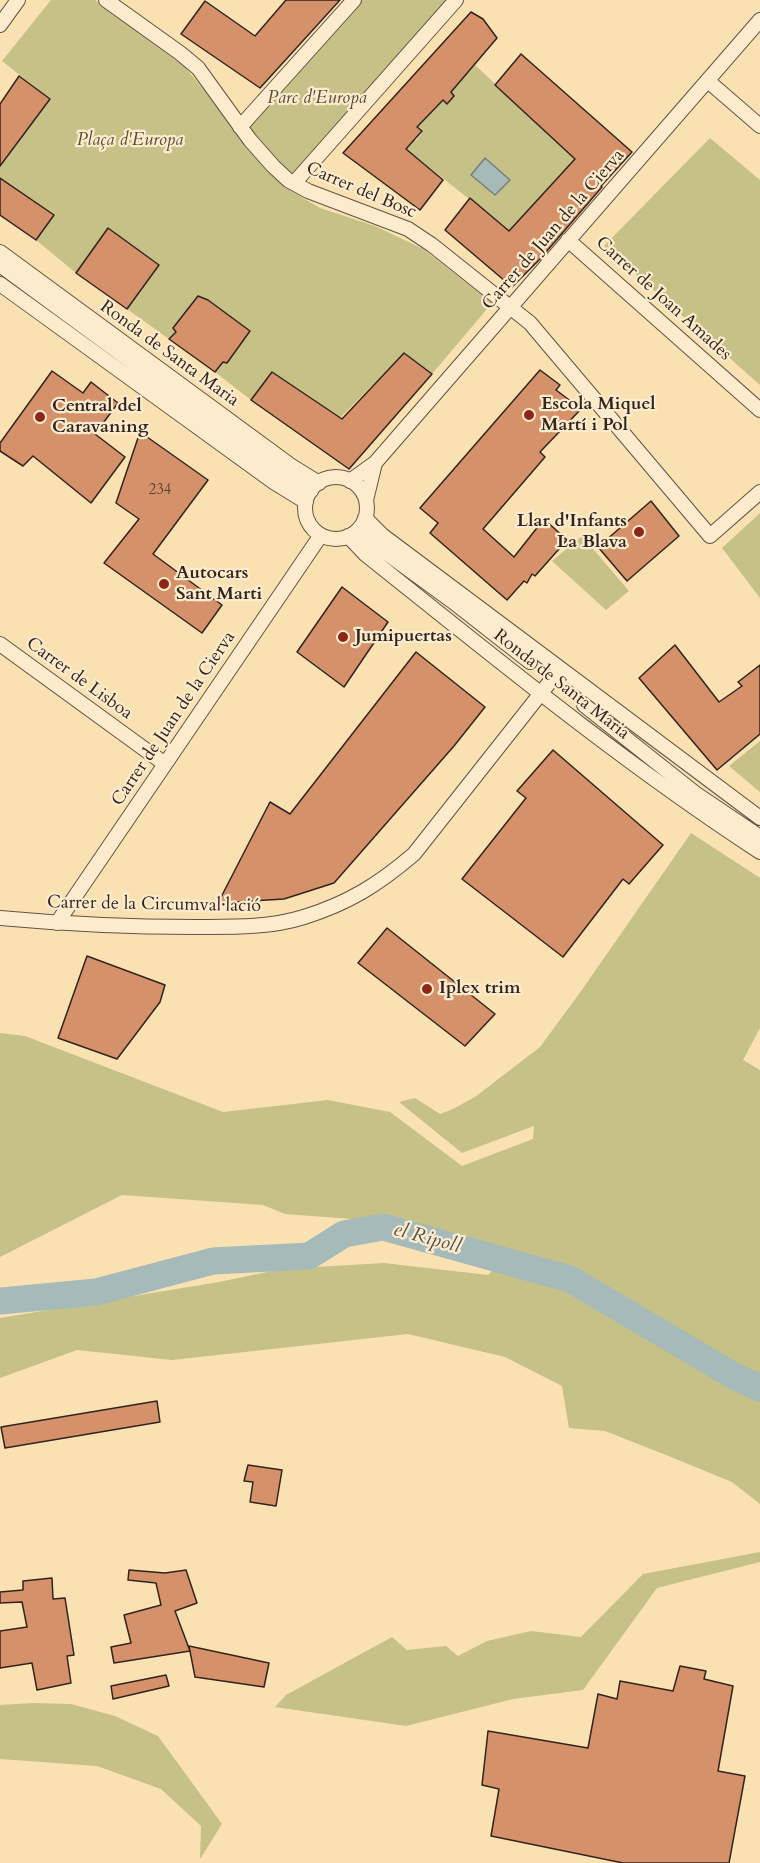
<!DOCTYPE html>
<html>
<head>
<meta charset="utf-8">
<style>
  body { margin:0 }
  canvas { display:block; background:#fae1b2 }
</style>
</head>
<body>
<canvas width="760" height="1863"></canvas>
<script>
const context = document.querySelector('canvas').getContext('2d');
context.lineJoin = 'round';
function paint(path, color) {
  context.fillStyle = color;
  context.fill(path, 'evenodd');
}
function trace(path, color, width, dash) {
  context.strokeStyle = color;
  context.lineWidth = width;
  context.lineCap = dash ? 'butt' : 'round';
  context.setLineDash(dash || []);
  context.stroke(path);
}
function write(font, color, halo, rows, align = 'center') {
  context.font = font + ' Cardo,serif';
  context.lineWidth = 4.5;
  context.setLineDash([]);
  context.textBaseline = 'middle';
  context.strokeStyle = halo;
  context.fillStyle = color;
  for (const [text, x, y, turn = 0] of rows) {
    context.save();
    context.translate(x, y);
    context.rotate((+turn || 0) * Math.PI / 180);
    context.textAlign = isNaN(turn) ? turn : align;
    if (halo) context.strokeText(text, 0, 0);
    context.fillText(text, 0, 0);
    context.restore();
  }
}
const green = new Path2D(`
  M51 0H95L184 66 286 188 320 208 375 226 423 249 492 303 432 374 404 353 340 418 272 372 251 400 215 372 223 362 227 363 249 331 208 300 198 296 173 328 176 332 169 339 127 309 159 264 108 229 76 273 36 240 54 215 0 178V165L50 99 2 61Z
  M354 0H456L295 182 240 127Z
  M475 65 575 159 509 231 400 144 408 135 416 141 422 132 417 127 443 100 447 104 454 96 451 92Z
  M710 138 760 180V385L604 246Z
  M760 513V598L722 548Z
  M582 536 629 591 606 610 552 561Z
  M760 741V792L729 766Z
  M691 833 760 878V1028L743 1060 760 1070V1504L732 1482 671 1457 605 1431 569 1428 562 1386 505 1357 408 1334 172 1360 77 1350 0 1378V1318L219 1282 282 1269 384 1263 488 1275 508 1256 379 1221 285 1214 263 1205 122 1195 0 1257V1033L25 1036 223 1112 328 1100 390 1112 462 1166 533 1139 534 1126 462 1153 399 1102 415 1098 440 1114 453 1109 475 1097 540 1047 579 994Z
  M760 1552V1562L657 1588 583 1690 513 1699 406 1726 275 1707 286 1695 392 1637 407 1650 446 1646 458 1656 487 1641 531 1631 581 1637 643 1574Z
  M33 1703 71 1704 115 1716 158 1736 222 1824 200 1859 201 1826 161 1789 97 1766 0 1759V1705Z`);
const water = new Path2D(`
  M485 158 510 180 495 195 471 175Z`);
const river = new Path2D(`
  M0 1301 96 1292 213 1261 309 1256 344 1234 383 1227 570 1279 734 1376 760 1388`);
const building = new Path2D(`
  M286 0H340L260 88 181 34 205 1 255 36Z
  M471 12 483 19 497 38 451 92 454 96 447 104 443 100 417 127 422 131 406 149 443 180 420 210 343 153Z
  M521 54 632 152 601 186 602 187 540 259 512 287 445 230 470 198 509 231 575 159 495 85Z
  M19 76 50 99 0 166V104Z
  M0 178 54 215 36 240 0 215Z
  M108 228 159 265 127 309 76 273Z
  M198 296 208 300 250 331 227 363 223 362 215 372 169 339 176 332 173 328Z
  M404 353 432 374 349 469 251 400 272 372 342 419Z
  M540 370 560 385 556 390 581 409 540 452 545 457 483 529 514 557 544 519 567 540 535 576 532 574 527 583 524 581 507 600 430 533 438 523 420 508Z
  M52 371 83 393 91 382 118 403 95 434 125 457 91 503 33 456 23 466 0 451V443Z
  M140 432 208 480 153 554 222 605 202 633 104 563 139 519 116 503Z
  M651 501 679 536 627 581 598 547Z
  M342 587 388 622 344 687 297 652Z
  M675 645 719 702 742 686 738 682 760 665V734L717 770 639 678Z
  M416 652 485 707 454 746 334 883 284 899 218 903 270 802 290 814Z
  M553 750 663 845 629 884 623 879 563 957 462 879 526 798 517 791Z
  M387 928 495 1014 465 1046 358 963Z
  M87 956 165 985 160 1002 117 1059 58 1038Z
  M157 1401 160 1422 5 1448 1 1427Z
  M248 1465 282 1470 276 1506 250 1502 253 1482 244 1481Z
  M129 1570 165 1573 186 1570 197 1603 175 1611 190 1651 114 1663 111 1647 131 1643 124 1615 161 1605 156 1583 128 1580Z
  M52 1578 53 1599 65 1598 74 1655 67 1656 71 1683 37 1690 32 1663 0 1668V1631L27 1627 22 1602 0 1603V1592L23 1590V1581Z
  M189 1646 269 1663 264 1687 195 1677Z
  M680 1666 706 1671 704 1679 733 1686 718 1771 745 1776 729 1863H623L491 1836 499 1789 482 1785 488 1731 588 1748 598 1694 617 1699 620 1681 673 1691Z
  M166 1675 169 1686 113 1699 111 1686Z`);
const minor = new Path2D(`
  M106 0 180 53 198 68 250 140 273 166 288 180 308 191 408 229 432 245 530 323 710 536 760 492
  M0 25 18 0
  M708 81 760 126
  M240 127 354 0
  M295 182 456 0
  M568 240 760 410
  M0 252 290 465 319 483
  M0 265 283 473 311 491
  M0 284 275 483 306 502
  M305 508a31 31 0 1 1 62 0a31 31 0 1 1-62 0Z
  M350 481 375 463 760 20
  M366 500 375 463
  M365 518 382 535 760 818
  M359 529 374 544 452 601 530 662
  M348 536 365 554C494 657 622 762 760 852
  M0 644 165 764
  M584 705 695 793 760 837
  M0 918C65 924 130 927 196 927 232 927 269 928 304 917 349 903 379 884 414 854L560 669
  M57 923 321 535`);
const markers = [
  [529,415,6,"#8f2418"],
  [40,417,6,"#8f2418"],
  [639,532,6,"#8f2418"],
  [164,584,6,"#8f2418"],
  [343,637,6,"#8f2418"],
  [427,989,6,"#8f2418"]
];
const numberNames = [
  ["234",160,491]
];
const parkNames = [
  ["Parc d'Europa",317,99],
  ["Plaça d'Europa",130,141]
];
const streetNames = [
  ["Carrer del Bosc",361,191,23],
  ["Carrer de Juan de la Cierva",554,230,-49],
  ["Carrer de Joan Amades",663,299,42],
  ["Ronda de Santa Maria",169,354,36],
  ["Carrer de Lisboa",79,679,36],
  ["Ronda de Santa Maria",561,685,38],
  ["Carrer de Juan de la Cierva",174,719,-56],
  ["Carrer de la Circumval·lació",154,905,1]
];
const poiNames = [
  ["Escola Miquel",541,405],
  ["Martí i Pol",541,426],
  ["Central del",52,407],
  ["Caravaning",52,428],
  ["Llar d'Infants",627,522,"right"],
  ["La Blava",627,543,"right"],
  ["Autocars",176,574],
  ["Sant Marti",176,595],
  ["Jumipuertas",355,637],
  ["Iplex trim",439,989]
];
const waterNames = [
  ["el Ripoll",427,1239,15]
];
paint(green, '#c5c187');
paint(water, '#a5bab9');
trace(water, '#777e7b', 1.5);
trace(river, '#a5bab9', 27);
paint(building, '#d59169');
trace(building, '#31241f', 1.5);
trace(minor, '#635344', 16);
trace(minor, '#fceccd', 14);
for (const [x, y, r, color] of markers) {
  const dot = new Path2D();
  dot.arc(x, y, r, 0, 2 * Math.PI);
  context.fillStyle = color;
  context.fill(dot);
  trace(dot, '#fceccd', 2);
}
write('15px', '#5a3f32', null, numberNames);
write('italic 18px', '#564b39', '#fceccd', parkNames);
write('18px', '#31241f', '#fceccd', streetNames);
write('bold 18px', '#31241f', '#fceccd', poiNames, 'left');
write('italic 20px', '#54514d', '#fceccd', waterNames);
</script>
</body>
</html>
